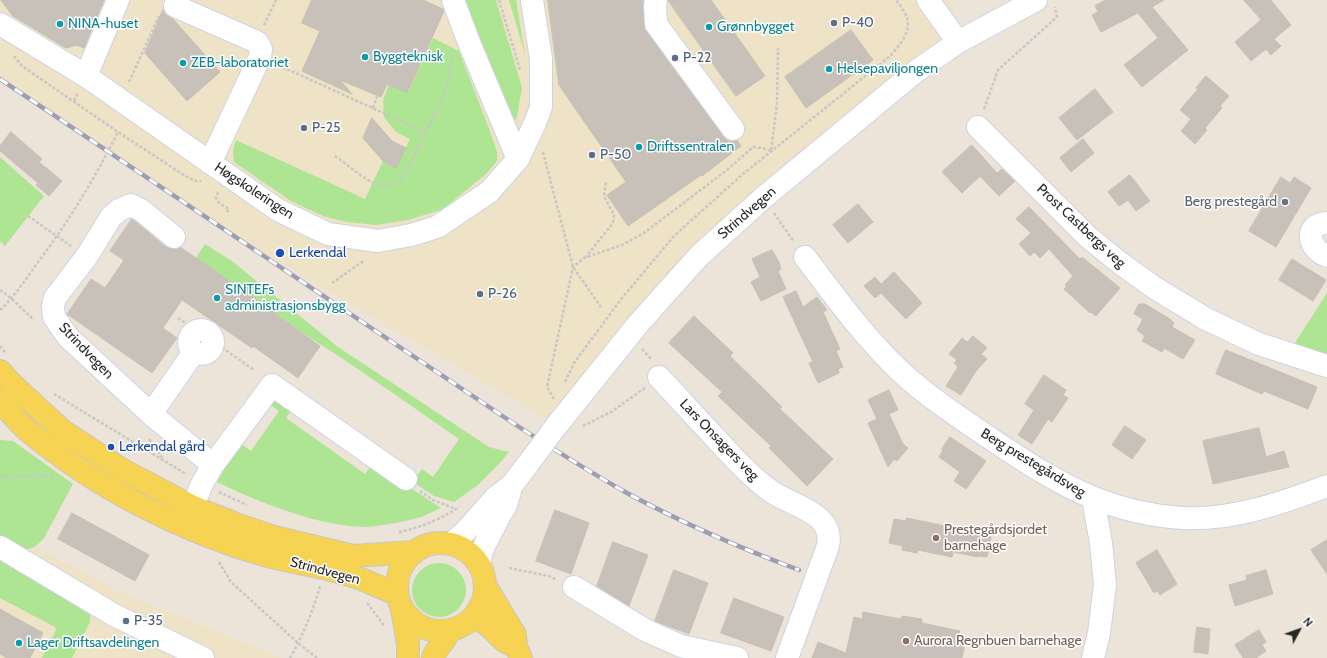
<!DOCTYPE html>
<html>
<head>
<meta charset="utf-8">
<style>
  body { margin:0 }
  #map { position:relative; width:1327px; height:658px; overflow:hidden; background:#ece4d9; font-family:Cabin,sans-serif }
  canvas { display:block }
  .north { position:absolute; left:1279px; top:610px; width:40px; height:40px; -webkit-text-stroke:3px #fff; paint-order:stroke; rotate:49deg; font-size:11px; font-weight:700; line-height:16px; text-align:center; color:#282828 }
  .north::after { content:''; display:block; margin:auto; width:14px; height:18px; background:#282828; clip-path:polygon(50% 0,100% 100%,50% 72%,0 100%) }
</style>
</head>
<body>
<div id="map">
<canvas width="1327" height="658"></canvas>
<div class="north">N</div>
</div>
<script>
const context = document.querySelector('canvas').getContext('2d');
context.lineJoin = 'round';
function paint(path, color) {
  context.fillStyle = color;
  context.fill(path, 'evenodd');
}
function trace(path, color, width, dash) {
  context.strokeStyle = color;
  context.lineWidth = width;
  context.lineCap = dash ? 'butt' : 'round';
  context.setLineDash(dash || []);
  context.stroke(path);
}
function write(font, color, halo, rows, align = 'center') {
  context.font = font + ' Cabin,sans-serif';
  context.lineWidth = 3;
  context.setLineDash([]);
  context.textBaseline = 'middle';
  context.strokeStyle = halo;
  context.fillStyle = color;
  for (const [text, x, y, turn = 0] of rows) {
    context.save();
    context.translate(x, y);
    context.rotate((+turn || 0) * Math.PI / 180);
    context.textAlign = isNaN(turn) ? turn : align;
    if (halo) context.strokeText(text, 0, 0);
    context.fillText(text, 0, 0);
    context.restore();
  }
}
const education = new Path2D(`
  M0 0H951L958 42 763 198 557 425 216 225 0 79Z
  M0 527 118 591 282 658H0Z`);
const green = new Path2D(`
  M453 0H496L522 88 517 116 514 123Z
  M509 0H516L525 54Z
  M433 38 459 51 488 126 497 152V161L486 174 443 209 408 220 376 225 347 222 323 216 291 201 234 162 233 150 236 140 365 199 383 161 396 168 410 139 396 132 384 117 383 101 389 84 408 92Z
  M0 157 44 196 5 246 0 241Z
  M205 244 232 261 338 347 489 447 509 452 499 464 478 485 454 502 434 496 413 482 422 469 433 477 459 439C398 397 338 353 274 316L276 313 196 258Z
  M1327 293V359L1293 346Z
  M276 399 293 408 286 418 365 474 373 463 441 508C434 511 428 514 421 517 408 521 381 526 367 527 352 527 336 524 321 521 284 512 250 498 215 481L240 443 251 451 279 411 267 403Z
  M0 440 13 441 73 484 44 538C28 557 18 548 0 539Z
  M0 555 90 613V622L72 658H42L56 630 55 627 0 598Z
  M412 590a27 27 0 1 1 54 0a27 27 0 1 1-54 0Z`);
const building = new Path2D(`
  M1 0H104L84 48 77 45 66 48 13 16Z
  M312 0H423L443 9 444 11 407 93 387 84 381 97 340 80 352 94 302 71 320 31 302 23Z
  M548 0H643L644 25 646 31 723 136 728 141H734L737 140 741 146 702 176 701 175 628 226 607 195 626 182 559 85Z
  M668 0H711L765 76 736 96Z
  M1106 0H1164L1152 7 1188 50 1142 87 1124 65 1158 38 1138 13 1101 32 1092 15 1098 12 1095 6Z
  M1244 0H1271L1291 25 1274 39 1281 46 1271 55 1266 49 1251 61 1235 42 1261 20Z
  M163 10 165 14 173 19 220 72 187 101 145 53Z
  M851 30 873 60 806 108 785 77Z
  M1206 76 1229 96 1220 106 1222 108 1205 128 1207 130 1195 144 1181 131 1191 119 1180 110 1198 89 1196 88Z
  M1095 89 1113 112 1077 140 1059 118Z
  M372 118 392 141 406 148 396 168 383 161 363 138Z
  M11 132 42 159 39 162 62 181 49 196 36 185 38 183 0 151V146Z
  M1083 139 1094 153 1071 172 1060 158Z
  M972 145 997 173 1002 169 1015 181 999 196 980 176 962 193 942 172Z
  M1130 175 1150 201 1136 211 1128 200 1119 206 1108 192Z
  M1281 177 1290 183 1294 177 1311 188 1276 247 1249 231Z
  M858 204 873 222 848 243 833 225Z
  M1029 207 1080 259 1082 257 1120 288 1096 316 1091 312 1090 313 1064 289 1067 286 1065 285 1073 276 1049 249 1040 258 1034 252 1030 256 1019 244 1031 233 1016 219Z
  M132 219 166 247 172 249 180 247 276 313 275 314 320 346 298 378 253 346 252 348 182 300 163 328 177 338 152 373 67 314 91 279 105 288 124 260 110 251Z
  M772 250 779 262 781 269 778 271 786 289 761 301 751 282 760 277 752 259Z
  M1292 259 1326 280 1313 301 1279 280Z
  M894 272 922 303 906 319 881 293 875 298 864 286 875 277 881 284Z
  M796 291 803 307 817 297 827 310 823 312 840 349 836 351 843 367 838 369 839 373 818 383 809 363 813 362 783 297Z
  M1139 304H1145L1170 319 1174 323 1172 327 1195 340 1183 359 1164 348 1162 352 1142 341 1145 336 1137 330 1143 319 1134 314Z
  M694 316 733 353 730 356 782 407 780 409 833 459 807 486 769 448 771 446 718 396 722 392 669 343Z
  M973 336 987 348 981 354 987 359 976 371 961 395 946 386 958 367 954 363 957 360 949 354 962 338 967 342Z
  M1226 350 1317 387 1308 409 1264 391 1262 394 1216 374Z
  M1044 375 1066 390 1063 395 1068 398 1052 422 1048 419 1032 444 1018 435 1034 410 1025 404Z
  M889 390 898 410 889 414 903 444 908 448 897 461 894 459 888 467 868 423 877 419 868 400Z
  M1125 426 1146 440 1132 459 1112 445Z
  M1259 428 1266 457 1284 451 1289 467 1213 484 1203 441Z
  M950 437 986 461 966 489 954 481 960 472 939 457 943 450 942 449Z
  M555 510 589 523 571 574 536 561Z
  M72 513 149 555 135 581 58 539Z
  M907 518 983 534V535L991 537 987 557 979 556 978 557 953 552 952 557 918 550 917 553 902 550 903 546 889 543 894 519 906 521Z
  M1327 540V574L1311 550Z
  M613 542 648 555 629 606 597 586Z
  M1157 550 1177 584 1160 595 1157 591 1154 593 1136 563Z
  M674 570 708 583 689 634 655 621Z
  M1266 570 1273 594 1235 606 1229 585 1247 580 1246 576Z
  M734 598 784 617 771 651 721 633Z
  M0 609 43 633 30 658H7L0 654Z
  M863 612 901 619 902 616 922 619V623L960 631 959 638 966 640 962 658H812L818 642 846 653 854 617 862 619Z
  M1197 627 1210 629 1208 654 1194 652Z
  M1259 630 1266 642 1262 645 1266 651 1256 658H1243L1235 645Z`);
const path = new Path2D(`
  M499 0 520 70
  M264 25 276 0
  M14 56 22 66 118 132
  M278 65 425 132
  M129 82 159 16
  M74 101 78 93
  M373 108 377 96
  M984 109 998 70 1057 17 1055 7
  M543 152 573 267 601 307
  M335 156C347 164 371 186 384 186 390 187 397 183 402 179L445 93 453 57
  M218 192 216 198 219 203 229 209 227 212
  M774 213 794 242
  M28 216 71 246
  M585 258 613 223 614 215 604 196 606 182
  M332 283 365 260
  M0 290 12 299 34 320
  M0 310C15 296 26 279 38 262 69 221 95 178 118 132L182 174 195 181H201
  M178 318 191 327 195 331
  M213 343 227 351 254 370
  M0 346 5 352
  M642 349 652 360
  M565 382 574 363 622 298 674 236 743 174 889 57C900 45 914 30 905 13 902 8 899 4 896 0
  M54 394 186 474
  M554 399 547 387 573 267 584 258 622 245 644 233 727 170 753 147 762 148 771 151 777 104 778 48
  M583 426 611 412 645 388
  M149 439 163 459
  M0 477 55 476
  M420 491 433 500 456 509
  M219 492 247 505
  M399 532C420 528 441 519 459 507
  M219 562 231 582 298 643 317 658
  M509 568 549 576 557 580
  M367 603 383 624 384 627
  M290 658C303 635 313 611 320 586`);
const minor = new Path2D(`
  M453 0 470 45 518 159
  M656 0 655 6 656 24 733 129
  M928 0 958 42
  M175 6 257 42 261 49 260 57 210 163
  M0 24 86 76 278 210 328 234 378 241 411 235 437 227 489 192 518 159 535 123 541 107V59L532 0
  M86 76 118 0
  M978 127 1088 237 1120 263 1155 288 1206 319 1259 344 1327 366
  M1327 223C1303 224 1308 249 1327 256
  M174 237 141 210 131 205 119 210 111 217 87 256 55 298 53 306 54 317 68 337 151 414 213 465
  M805 257C835 297 865 338 901 372 928 397 960 418 991 439 1023 460 1058 484 1094 498 1121 509 1152 516 1182 518 1231 521 1282 503 1327 486
  M189 342a12 12 0 1 1 24 0a12 12 0 1 1-24 0Z
  M659 377C679 399 699 420 719 442 736 460 752 478 772 492 793 506 835 513 828 546L787 658
  M151 414 194 352
  M557 425 639 323 699 256 763 198 915 72 958 42 1036 0
  M185 525 202 484 213 465 272 385 406 479
  M451 544 464 533 495 498 512 485 528 464
  M0 547 114 615 203 658
  M479 565 482 550 500 515 506 505 510 491
  M574 587 645 630 681 646 737 658
  M1093 658 1099 633 1105 585 1101 543 1093 498`);
const major = new Path2D(`
  M0 371 12 384 63 431 121 469 193 507 236 524 274 537 353 556 413 552
  M0 401C9 411 17 421 27 430 95 487 182 532 267 556 294 563 323 566 349 575 366 580 381 588 397 594
  M397 587a44 44 0 1 1 88 0a44 44 0 1 1-88 0Z
  M485 585 515 635 516 647 521 658
  M402 609 408 644V658
  M474 617 489 626 504 641 516 647
  M433 658 435 653 451 630`);
const rail = new Path2D(`
  M0 79 513 423C550 447 588 471 627 493 682 523 740 548 799 570`);
const minorBridge = new Path2D(`
  M528 464 557 425`);
const markers = [
  [834,23,4,"#5c6f8a"],
  [60,24,4,"#0f9aa8"],
  [709,27,4,"#0f9aa8"],
  [365,57,4,"#0f9aa8"],
  [675,58,4,"#5c6f8a"],
  [183,63,4,"#0f9aa8"],
  [829,69,4,"#0f9aa8"],
  [304,128,4,"#5c6f8a"],
  [639,147,4,"#0f9aa8"],
  [592,155,4,"#5c6f8a"],
  [1285,202,4,"#6b7280"],
  [280,253,5,"#1a4fb4"],
  [480,294,4,"#5c6f8a"],
  [217,298,4,"#0f9aa8"],
  [111,447,4,"#1a4fb4"],
  [936,538,4,"#8d6e63"],
  [126,621,4,"#5c6f8a"],
  [906,641,4,"#8d6e63"],
  [19,643,4,"#0f9aa8"]
];
const serviceNames = [
  ["P-40",842,23],
  ["P-22",683,58],
  ["P-25",312,128],
  ["P-50",600,155],
  ["P-26",488,294],
  ["P-35",134,621]
];
const cultureNames = [
  ["NINA-huset",68,24],
  ["Grønnbygget",717,27],
  ["Byggteknisk",373,57],
  ["ZEB-laboratoriet",191,63],
  ["Helsepaviljongen",837,69],
  ["Driftssentralen",647,147],
  ["SINTEFs",225,290],
  ["administrasjonsbygg",225,306],
  ["Lager Driftsavdelingen",27,643]
];
const streetNames = [
  ["Høgskoleringen",254,191,33],
  ["Strindvegen",747,213,-41],
  ["Prost Castbergs veg",1081,226,43],
  ["Strindvegen",86,351,46],
  ["Lars Onsagers veg",719,440,46],
  ["Berg prestegårdsveg",1033,463,31],
  ["Strindvegen",325,571,15]
];
const worshipNames = [
  ["Berg prestegård",1277,202]
];
const transitNames = [
  ["Lerkendal",289,253],
  ["Lerkendal gård",119,447]
];
const educationNames = [
  ["Prestegårdsjordet",944,530],
  ["barnehage",944,546],
  ["Aurora Regnbuen barnehage",914,641]
];
paint(education, '#eee2c7');
paint(green, '#ade592');
paint(building, '#c7c1b9');
trace(building, '#c7c0b3', 1);
trace(minor, '#ced2e2', 24);
trace(major, '#c7c7c7', 24);
trace(path, '#c7c7c7', 2.5, [3, 2]);
trace(minor, '#fff', 22);
trace(major, '#f6d353', 22);
trace(rail, '#9c9fb4', 4.5);
trace(rail, '#fff', 3, [9]);
trace(minorBridge, '#ced2e2', 24, []);
trace(minorBridge, '#fff', 22);
for (const [x, y, r, color] of markers) {
  const dot = new Path2D();
  dot.arc(x, y, r, 0, 2 * Math.PI);
  context.fillStyle = color;
  context.fill(dot);
  trace(dot, '#fff', 1.5);
}
write('14px', '#4e5e75', '#fff', serviceNames, 'left');
write('14px', '#0d838f', '#fff', cultureNames, 'left');
write('14px', '#282828', '#fff', streetNames);
write('14px', '#5b616d', '#fff', worshipNames, 'right');
write('14px', '#164399', '#fff', transitNames, 'left');
write('14px', '#785e54', '#fff', educationNames, 'left');
</script>
</body>
</html>
